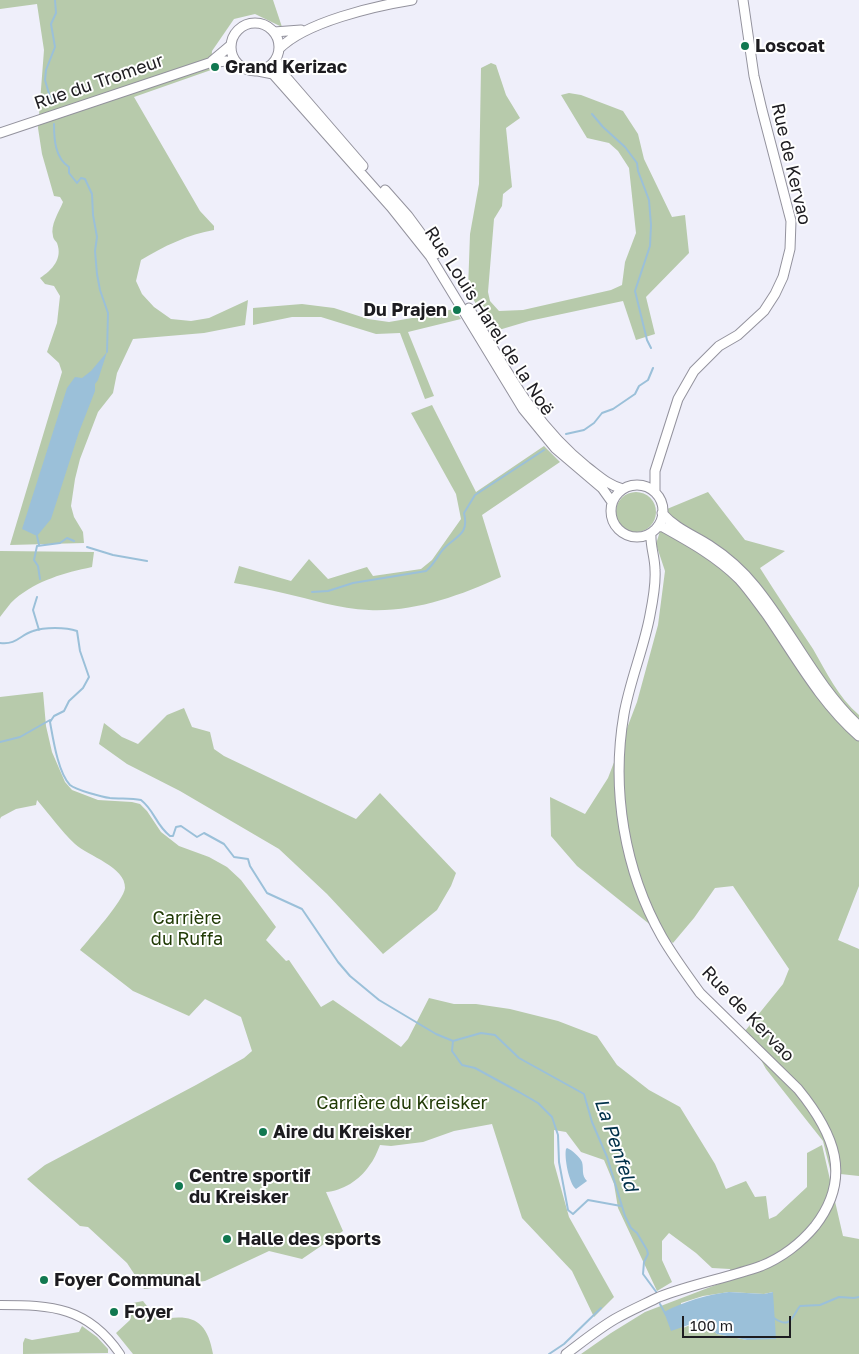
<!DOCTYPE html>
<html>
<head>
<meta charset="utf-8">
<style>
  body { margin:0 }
  #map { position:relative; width:859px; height:1354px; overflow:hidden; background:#efeffa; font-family:"Golos Text",sans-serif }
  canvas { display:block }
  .scale { position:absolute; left:682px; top:1316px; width:109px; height:22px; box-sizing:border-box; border:2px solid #1d1c20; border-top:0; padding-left:6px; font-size:15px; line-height:18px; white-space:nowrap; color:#1d1c20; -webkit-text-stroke:4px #fff; paint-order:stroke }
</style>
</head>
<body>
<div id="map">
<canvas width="859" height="1354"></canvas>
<div class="scale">100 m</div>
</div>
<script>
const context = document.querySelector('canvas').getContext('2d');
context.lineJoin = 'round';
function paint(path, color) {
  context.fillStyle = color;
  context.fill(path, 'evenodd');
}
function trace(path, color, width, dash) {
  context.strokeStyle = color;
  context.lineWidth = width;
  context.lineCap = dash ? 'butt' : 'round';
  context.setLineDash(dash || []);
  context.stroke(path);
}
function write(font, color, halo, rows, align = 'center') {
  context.font = font + ' "Golos Text",sans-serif';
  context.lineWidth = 4;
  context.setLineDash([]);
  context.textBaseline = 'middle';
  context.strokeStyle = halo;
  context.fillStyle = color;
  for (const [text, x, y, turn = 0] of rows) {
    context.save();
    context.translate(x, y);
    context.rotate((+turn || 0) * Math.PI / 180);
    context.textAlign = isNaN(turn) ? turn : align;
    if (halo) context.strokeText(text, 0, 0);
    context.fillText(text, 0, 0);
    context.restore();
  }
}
const green = new Path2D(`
  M0 0H273L282 27 255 14 234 19 212 51 211 70 134 97 200 211 214 226V230C189 234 162 247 141 260L136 281 142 294 154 307 171 319 191 321 209 318 248 300 245 325 204 333 133 339 117 373 113 393 98 412 80 459 75 479 71 506 74 517 83 532 84 543 10 545 62 372 59 363 47 352 57 323 60 296 54 286 45 284 40 278C52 270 63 259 57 243 56 241 53 239 53 236 50 225 59 212 63 202L60 197 54 196 42 154 38 128 44 50 37 4 0 9Z
  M491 63 496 65 506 95 520 118 506 128 512 187 503 194 502 206 494 219 488 292 490 301 499 311 523 310 611 290 622 285 625 262 636 233 629 168 618 151 609 143 587 138 561 95 569 93 581 95 623 111 638 134 644 159 672 217 685 215 689 253 646 297 655 334 636 340 623 301 529 321 492 332 468 290 470 234 479 184 481 68Z
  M302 304 334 308 368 319 389 322 412 318 454 309 461 319 408 332 434 396 425 399 400 333 376 334 321 317H292L253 325V308Z
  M432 405 476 492 544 446 560 462 482 515 501 577C459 596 415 612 369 610 339 609 311 599 283 593 267 589 251 586 234 583L239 566 291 581 309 559 328 579 367 567 373 576 421 569 432 560 461 519 456 494 411 413Z
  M708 492 745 540 785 551 760 568C777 595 795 622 813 649 827 673 838 697 859 715V886L838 940 859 949V1176L831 1173 823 1141 766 1069 745 1031 783 984 789 969 733 886 715 888 694 918 673 943 577 866 551 836 550 797 585 814 608 778 637 702 658 625 665 571 656 544 667 509Z
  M616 512a20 20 0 1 1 40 0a20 20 0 1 1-40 0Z
  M0 551 94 552 92 567C64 573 38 580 15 599 9 604 5 611 0 617Z
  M43 692 46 726 52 752 65 782 72 790 98 800 132 802 140 804 147 811 161 832 179 846 209 857 227 867 241 880 276 927 266 940 286 961 289 960 321 1007 333 1000 401 1047 408 1039 429 998 454 1004H476L510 1009 558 1021 597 1036 617 1065 649 1090 680 1107 715 1164 726 1189 746 1181 755 1197 766 1196 769 1219 776 1216 807 1187V1153L822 1145 843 1236 859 1239V1354H581L611 1333 645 1312 734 1278 730 1269 712 1268 696 1253 669 1233 662 1241V1260L672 1282 657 1291 618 1208 614 1184 604 1160 581 1152 566 1132 554 1130V1163L569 1217 614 1297 594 1317 572 1271 522 1218 492 1124 454 1131 423 1142 391 1146 380 1145C377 1152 374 1160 369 1166 360 1180 342 1191 326 1192L343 1231 302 1259 269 1251 205 1281 144 1289 127 1263 88 1227 80 1226 27 1179 45 1165 196 1085 244 1058 252 1051 241 1017 205 999 189 1016 133 991 80 950C89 939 124 900 125 888 126 867 88 856 75 844 61 831 50 815 37 800L36 805 16 809 1 817 0 819V697ZM729 1292 764 1294 773 1292 747 1340 717 1334 712 1329 697 1322 683 1328 681 1303 703 1296Z
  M184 708 192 727 210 732 214 749 224 756 356 819 380 793 456 873 451 886 437 910 383 954 327 894 279 849 180 791 127 764 99 744 104 723 122 737 138 744 167 715Z
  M143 1301 158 1320C191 1313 207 1319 213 1354H133L116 1333 130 1320 133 1303Z
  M82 1326 97 1337 108 1349V1353L23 1354V1343L25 1338 32 1340 79 1332Z`);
const water = new Path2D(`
  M107 352 98 380 95 384V391L79 432 51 519 37 536 22 529 67 388 75 377 82 378 91 371Z
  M567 1148C572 1150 580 1157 582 1162 584 1169 581 1175 587 1181L576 1189C569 1184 564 1157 566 1149Z
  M729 1292 764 1294 773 1292 776 1339 747 1340 717 1334 711 1329 697 1322 671 1331 664 1312C685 1301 706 1295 729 1292Z`);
const stream = new Path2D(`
  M52 104 45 80 46 70 55 47 51 24 56 13 55 0
  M592 114 603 127 625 147 637 163 638 171 649 200 651 225 650 246 635 291 647 340 651 348
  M54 124C54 139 55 158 69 167V173L77 183 81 178 85 179 92 194 93 215 97 237 95 251 97 274 100 290 108 313 107 352
  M566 434 584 430 594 423 602 413 613 409 635 394 639 386 648 380 653 368
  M37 536 39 545
  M87 547 113 555 147 561
  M40 579 38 566 34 560 37 546 60 543 67 538 74 541
  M312 592 328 591 353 583 426 571C433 565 436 559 441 552 453 536 470 537 464 513L475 495 544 450
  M37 597 33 610 39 630
  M0 643C17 645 20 635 33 631 44 627 66 627 77 631L80 651 89 677 83 688 69 701 64 711 54 716 50 722C53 738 58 773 70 785 76 790 102 797 110 798 121 799 131 798 141 800 155 811 155 824 170 836H173L176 827 181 826 197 837 204 833 224 844 234 857 248 859 250 866 267 893 302 909 338 962 350 976 379 1000 436 1034 453 1041 481 1033 495 1035 519 1058 584 1094 592 1122 607 1157 625 1216 631 1228 637 1233 647 1250 648 1254 644 1262 643 1274 657 1293
  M0 742 20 737 50 720
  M453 1041 452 1051 462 1065 475 1068 519 1092 538 1103 552 1117 558 1135 559 1162 568 1210 573 1214 588 1200 621 1206
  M660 1304 666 1315
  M774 1318C791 1330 792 1316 800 1306L820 1305 839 1297 854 1298 859 1297
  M549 1354 564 1344 601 1308`);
const tertiary = new Path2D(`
  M0 1305C52 1305 88 1307 120 1354`);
const secondary = new Path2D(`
  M231 47a24 24 0 1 1 48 0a24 24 0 1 1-48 0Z
  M274 32 301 30
  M279 49C305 22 375 6 412 0
  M276 60 280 70 363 166
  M212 61 231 45
  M258 71 273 74 391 207 430 256 523 409 555 448 602 488 612 502
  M0 133 209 63 226 61 237 63
  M385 190 408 216 436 254
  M469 308C505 367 532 423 587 467 599 476 608 485 623 489
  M611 511a26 26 0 1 1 52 0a26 26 0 1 1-52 0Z
  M655 492V471L678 399 694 371 719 346 738 335 764 311 775 294 783 277 790 249 791 221 762 110 754 76 743 0
  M662 513C675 528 693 535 709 545 726 556 742 570 755 586 792 631 816 686 859 726
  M658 526 663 527C690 542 717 557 739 579 749 590 758 603 767 615 796 657 820 702 859 736
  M566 1354C582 1342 598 1329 615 1319 629 1311 645 1304 659 1297 692 1284 727 1278 761 1266 781 1258 801 1243 815 1226 853 1177 834 1133 798 1089L700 993C687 975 673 956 662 937 624 870 611 789 624 714 630 680 644 648 650 615 653 600 656 585 655 570 655 557 650 546 651 533`);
const markers = [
  [745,46,5,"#117850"],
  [215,67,5,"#117850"],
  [457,310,5,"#117850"],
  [263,1132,5,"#117850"],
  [179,1186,5,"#117850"],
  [227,1239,5,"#117850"],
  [44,1280,5,"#117850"],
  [114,1312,5,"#117850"]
];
const poiNames = [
  ["Loscoat",755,46],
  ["Grand Kerizac",225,67],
  ["Du Prajen",447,310,"right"],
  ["Aire du Kreisker",273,1132],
  ["Centre sportif",189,1176],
  ["du Kreisker",189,1197],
  ["Halle des sports",237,1239],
  ["Foyer Communal",54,1280],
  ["Foyer",124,1312]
];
const streetNames = [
  ["Rue du Tromeur",99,82,-19],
  ["Rue de Kervao",791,164,77],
  ["Rue Louis Harel de la Noë",489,321,57],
  ["Rue de Kervao",748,1014,46]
];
const parkNames = [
  ["Carrière",187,918],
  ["du Ruffa",187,939],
  ["Carrière du Kreisker",402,1103]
];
const waterNames = [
  ["La Penfeld",616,1145,71]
];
paint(green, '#b7caab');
paint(water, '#9bc0d9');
trace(stream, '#9bc0d9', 2);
trace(tertiary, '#93929d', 10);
trace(secondary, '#93929d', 11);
trace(tertiary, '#fff', 8);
trace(secondary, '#fff', 9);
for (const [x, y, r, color] of markers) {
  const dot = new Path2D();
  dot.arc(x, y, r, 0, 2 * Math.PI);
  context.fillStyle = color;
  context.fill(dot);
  trace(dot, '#fff', 2);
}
write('bold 18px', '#1d1c20', '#fff', poiNames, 'left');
write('18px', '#1d1c20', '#fff', streetNames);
write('18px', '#213b06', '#fff', parkNames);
write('italic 19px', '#003049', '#fff', waterNames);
</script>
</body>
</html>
